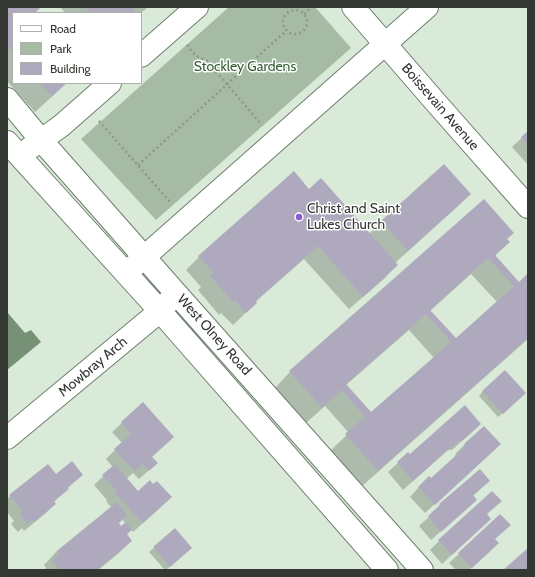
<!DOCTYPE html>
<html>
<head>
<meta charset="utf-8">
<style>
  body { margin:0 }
  #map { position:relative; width:535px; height:577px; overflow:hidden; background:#d9ead8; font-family:Cabin,sans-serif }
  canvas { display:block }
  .frame { position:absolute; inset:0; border:8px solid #333932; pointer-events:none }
  .legend { position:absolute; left:12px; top:12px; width:130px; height:72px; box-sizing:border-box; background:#fff; border:1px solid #adb0ad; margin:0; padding:5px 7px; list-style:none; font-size:12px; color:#333932 }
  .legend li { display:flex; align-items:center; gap:8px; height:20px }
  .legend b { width:20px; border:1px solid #adb0ad }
</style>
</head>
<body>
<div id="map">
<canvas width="535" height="577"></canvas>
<div class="frame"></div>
<ul class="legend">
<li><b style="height:5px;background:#fff"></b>Road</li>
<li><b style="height:11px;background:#a5bba4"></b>Park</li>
<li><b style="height:11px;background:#afa9be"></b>Building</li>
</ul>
</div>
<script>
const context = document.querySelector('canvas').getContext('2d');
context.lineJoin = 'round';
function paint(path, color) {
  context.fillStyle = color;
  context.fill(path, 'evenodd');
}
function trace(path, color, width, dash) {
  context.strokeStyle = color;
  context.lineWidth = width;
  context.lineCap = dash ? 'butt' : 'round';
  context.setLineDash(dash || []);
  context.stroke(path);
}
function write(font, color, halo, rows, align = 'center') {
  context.font = font + ' Cabin,sans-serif';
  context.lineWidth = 3;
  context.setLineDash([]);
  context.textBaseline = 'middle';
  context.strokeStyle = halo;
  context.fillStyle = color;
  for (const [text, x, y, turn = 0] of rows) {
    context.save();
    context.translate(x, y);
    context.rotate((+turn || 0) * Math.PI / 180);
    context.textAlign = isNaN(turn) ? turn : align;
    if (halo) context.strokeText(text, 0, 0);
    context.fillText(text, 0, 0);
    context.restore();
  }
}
const green = new Path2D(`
  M229 7H315L351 48 156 220 81 139Z`);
const water = new Path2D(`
  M7 312 25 333 31 330 41 342 7 370Z`);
const shadow = new Path2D(`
  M7 7H41L35 13H13V83H67L35 112 7 81Z
  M60 7H148L141 13H65Z
  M528 132V165L512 147Z
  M444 166 470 194 457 207 395 263 397 265 384 279 349 309 304 259 255 302 256 303 233 325 221 313 219 315 198 290 201 287 186 270 199 257 309 190 369 234 381 222Z
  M506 239 509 242 495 256 519 283 528 275V339L361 487 329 452 349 433 325 406 305 424 274 389 290 372ZM471 274 497 302 456 340 430 311ZM409 330 434 358 371 413 346 385Z
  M483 391 520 398 498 417 479 396Z
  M143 404 151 457 157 463 139 479 133 473 126 479 138 492 161 507 133 532 131 529 126 534 131 541 118 554 98 570H44L46 568 44 565 57 551 111 507 106 501 107 500 94 485 113 467 106 459 122 443 112 432ZM122 519 126 524 121 528 118 523Z
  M471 433 452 450H448L403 490 388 472 408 454 409 455Z
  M465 444 490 453 425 513 410 497 419 487 431 479 455 457 456 453Z
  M56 475H81L54 502 55 504 46 513 24 531 22 528 18 532 11 524 14 521 7 512V499L10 496Z
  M489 481 473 496 476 500 431 540 419 526 431 515V514L440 505Z
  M486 515 490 519 442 564 430 550 439 541Z
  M500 516 494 539 489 552 469 570H456L449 563Z
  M154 548H191L166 570H165L149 552Z`);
const building = new Path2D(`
  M7 7H41L34 13H13V52L7 46Z
  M85 7H131L136 13H90Z
  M40 83H66L52 96Z
  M528 131V145L521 137Z
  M444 164 471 194 408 251 381 221Z
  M294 171 309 189 321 178 398 265 363 297 318 246 256 301 257 303 246 313 235 300 233 302 210 276 214 273 198 256Z
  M484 199 514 233 507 239 510 242 495 255 519 282 528 273V338L378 471 345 434 365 417 342 390 322 408 289 371ZM488 258 514 286 456 338 430 310ZM426 314 451 342 371 412 346 384Z
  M505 370 526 393 503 414 482 391Z
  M143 402 174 437 152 457 158 463 149 471 143 464 135 471 114 449 131 434 121 422Z
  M465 405 481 424 462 441H458L413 481 397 462 408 452 410 454Z
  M484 426 501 444 435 505 418 487 429 476 431 478 464 448 465 443Z
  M72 461 83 475 67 488 69 489 54 501 56 504 34 522 32 520 27 524 20 514 23 511 9 495 48 464 56 474Z
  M115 464 138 491 150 480 153 484 157 481 172 497 143 523 114 492 116 490 102 475Z
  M480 469 490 481 473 495 477 500 441 532 428 516 440 505 439 504Z
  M492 491 502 501 487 514 491 519 452 555 438 540Z
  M117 502 127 515 119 523 121 526 126 522 132 530 127 534 132 541 97 570H60L52 561 59 554 57 551Z
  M500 514 511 525 495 539 499 543 472 568 458 553Z
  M175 528 192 548 170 567 153 547Z
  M528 548V570H503Z`);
const path = new Path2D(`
  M283 22a12 12 0 1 1 24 0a12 12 0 1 1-24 0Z
  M304 14 312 7
  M187 45 196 56 207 61 261 124
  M99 121 171 203
  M138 165 286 31`);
const minor = new Path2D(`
  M353 7 438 105 528 207
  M141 56 197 7
  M7 99 41 140 175 292 422 570
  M7 142 160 311 387 570
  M30 148 61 126 110 83
  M134 266 427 7
  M7 438 160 311 169 301`);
const markers = [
  [299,217,4,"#8a5dd6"]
];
const parkNames = [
  ["Stockley Gardens",245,67]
];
const streetNames = [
  ["Boissevain Avenue",440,107,49],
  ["West Olney Road",214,335,48],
  ["Mowbray Arch",93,367,-40]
];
const poiNames = [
  ["Christ and Saint",307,209],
  ["Lukes Church",307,225]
];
paint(green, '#a5bba4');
paint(water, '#769175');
paint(shadow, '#0003');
paint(building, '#afa9be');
trace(minor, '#6f7e6e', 24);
trace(path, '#8d998c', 2.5, [2, 3]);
trace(minor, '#fff', 22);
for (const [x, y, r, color] of markers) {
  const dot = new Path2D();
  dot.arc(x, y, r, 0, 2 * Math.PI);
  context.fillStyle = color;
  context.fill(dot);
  trace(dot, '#fff', 1.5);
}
write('14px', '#355e34', '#fff', parkNames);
write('14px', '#333932', '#fff', streetNames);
write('14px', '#333932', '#fff', poiNames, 'left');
</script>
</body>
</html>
